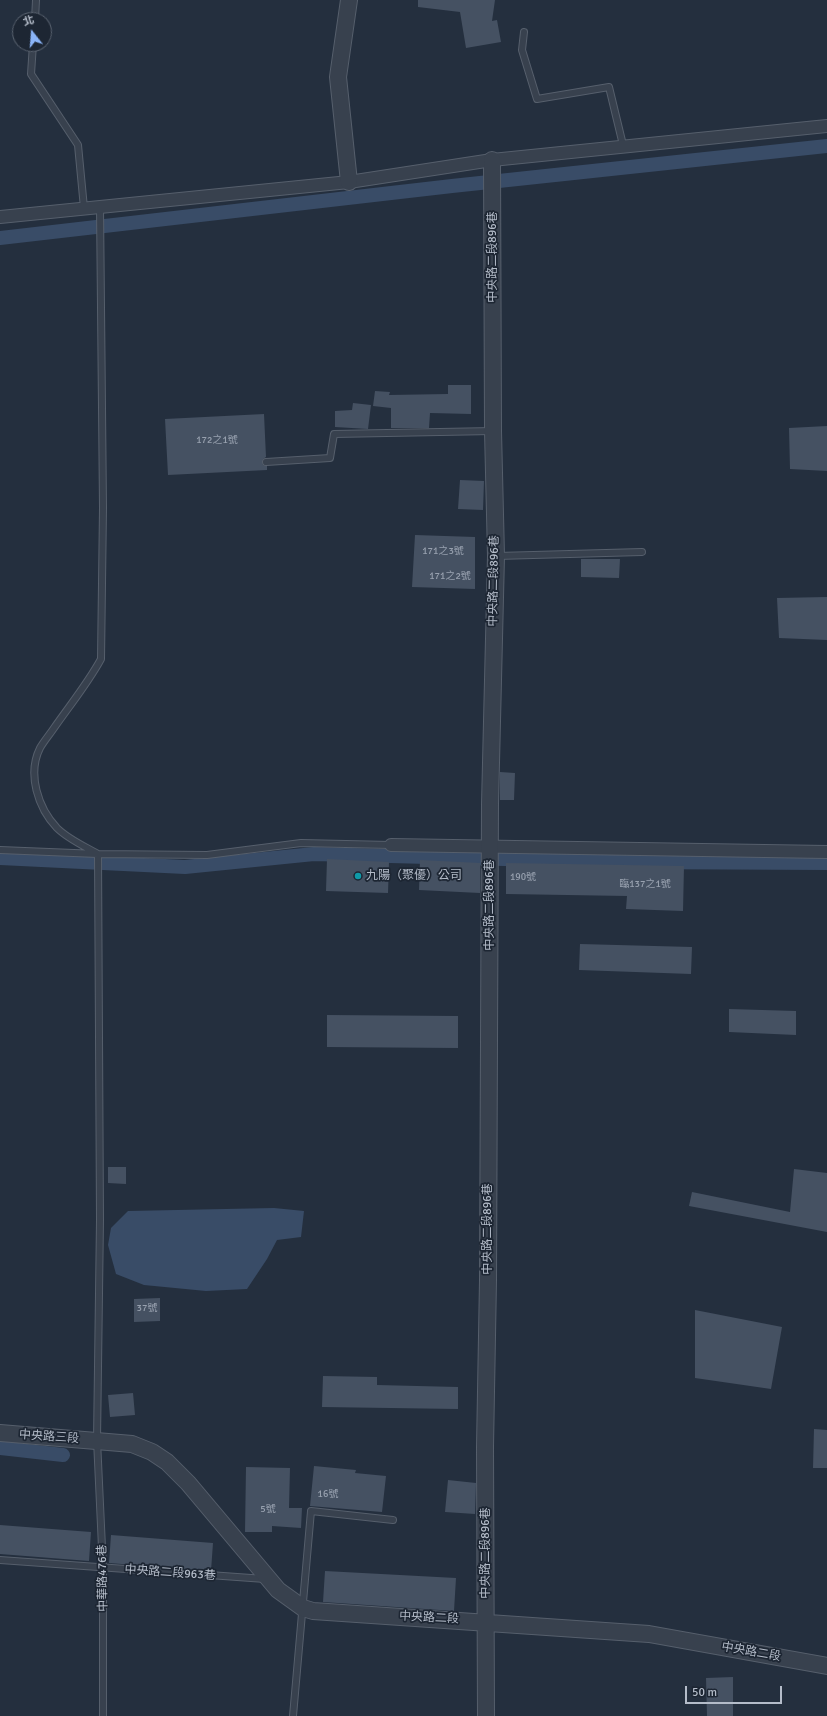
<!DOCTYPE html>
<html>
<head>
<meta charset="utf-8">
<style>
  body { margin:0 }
  #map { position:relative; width:827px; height:1716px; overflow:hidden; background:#242f3e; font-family:Signika,"Noto Sans TC",sans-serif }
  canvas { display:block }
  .north { position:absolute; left:12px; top:12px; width:40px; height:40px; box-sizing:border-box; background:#1d2633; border:1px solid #59626f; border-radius:50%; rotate:343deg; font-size:11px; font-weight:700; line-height:16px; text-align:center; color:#b4bcc9 }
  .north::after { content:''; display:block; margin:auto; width:14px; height:18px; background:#8ab4f8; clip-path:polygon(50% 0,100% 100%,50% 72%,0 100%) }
  .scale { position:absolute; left:685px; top:1686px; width:97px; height:18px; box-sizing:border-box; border:2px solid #b4bcc9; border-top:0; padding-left:5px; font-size:12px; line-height:14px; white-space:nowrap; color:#b4bcc9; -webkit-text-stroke:3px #1d2633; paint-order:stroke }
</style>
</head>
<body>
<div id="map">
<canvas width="827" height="1716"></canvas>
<div class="north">北</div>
<div class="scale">50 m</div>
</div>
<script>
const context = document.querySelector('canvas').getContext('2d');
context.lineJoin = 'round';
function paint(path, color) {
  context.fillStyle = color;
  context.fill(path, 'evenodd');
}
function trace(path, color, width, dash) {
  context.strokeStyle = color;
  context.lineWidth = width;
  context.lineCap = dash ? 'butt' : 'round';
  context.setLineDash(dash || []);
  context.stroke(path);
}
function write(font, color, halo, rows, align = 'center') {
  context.font = font + ' Signika,"Noto Sans TC",sans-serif';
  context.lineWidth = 3.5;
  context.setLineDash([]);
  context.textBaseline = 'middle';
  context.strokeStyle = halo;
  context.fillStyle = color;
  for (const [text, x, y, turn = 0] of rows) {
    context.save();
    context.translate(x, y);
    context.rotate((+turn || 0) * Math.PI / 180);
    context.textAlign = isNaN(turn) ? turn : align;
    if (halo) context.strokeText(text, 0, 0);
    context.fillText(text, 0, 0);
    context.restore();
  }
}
const water = new Path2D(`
  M274 1208 304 1211 301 1237 277 1240 267 1259 247 1289 206 1291 144 1285 116 1274 108 1245 111 1228 128 1211Z`);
const canal = new Path2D(`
  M0 238 452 186 827 146
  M0 858 185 867 314 854 618 862 827 863
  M0 1448 63 1455`);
const building = new Path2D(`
  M418 0H495L492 21 497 20 501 42 466 48 460 12 418 7Z
  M448 385H471V414L430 413 429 428H391V408L373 406 375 391 390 392 389 395 448 394Z
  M353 403 371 405 368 429 335 427V411L352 410Z
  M264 414 266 457 263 459 262 462 263 465 267 466V470L168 475 165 419Z
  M827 426V471L790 469 789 428Z
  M460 480 484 481 483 510 458 509Z
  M415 535 475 537V589L412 587Z
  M581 559H620L619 578 581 577Z
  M827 597V640L779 638 777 598Z
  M500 772 515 773 514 800H500Z
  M327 859 389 862 388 893 326 891Z
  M420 860 480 863V893L419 890Z
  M506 863 684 866 683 911 626 909 627 896 506 894Z
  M580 944 692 947 691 974 579 970Z
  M729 1009 796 1011V1035L729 1032Z
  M327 1015 458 1016V1048L327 1047Z
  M108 1167H126V1184L108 1183Z
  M794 1169 827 1173V1232L689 1206 692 1192 790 1212Z
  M160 1298V1321L134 1322V1299Z
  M695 1310 782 1327 771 1389 695 1378Z
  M323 1376 377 1377V1385L458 1387V1409L322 1407Z
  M133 1393 135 1415 110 1417 108 1395Z
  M814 1429 827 1430V1468H813Z
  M314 1466 356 1470 355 1473 386 1476 382 1512 310 1506Z
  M246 1467 290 1468 289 1508H302L301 1528 272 1526V1532H245Z
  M448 1480 476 1483 475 1514 445 1512Z
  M0 1525 91 1532 89 1561 0 1554Z
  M111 1535 213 1543 211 1571 109 1563Z
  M325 1571 456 1578 454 1611 323 1602Z
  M733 1677V1716H707L706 1678Z`);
const service = new Path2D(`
  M35 20 36 0
  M524 32 522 50 537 99 609 87 623 145
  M33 44 31 74 78 145 84 208
  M100 207 103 508 101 659C88 683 70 705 54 728 50 734 44 741 40 748 27 774 38 808 57 828 68 839 84 846 98 854L100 1220 97 1440 103 1569V1716
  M266 462 330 458 334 434 493 431
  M497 556 642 552
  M0 850 98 854 207 855 301 843 391 845
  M0 1560 265 1579
  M293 1716 311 1511 393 1520`);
const minor = new Path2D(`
  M0 217 349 182 492 160 827 126
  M391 845 827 852`);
const tertiary = new Path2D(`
  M349 182 338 77 349 0
  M0 1433 132 1444 152 1452 167 1462 188 1483 278 1590 303 1608 313 1611 649 1634 827 1666
  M486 1716 485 1447 488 1280 490 804 496 556 493 431 492 160`);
const markers = [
  [358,876,4,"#0f9aa8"]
];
const numberNames = [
  ["172之1號",217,440],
  ["171之3號",443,551],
  ["171之2號",450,576],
  ["190號",523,877],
  ["臨137之1號",645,884],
  ["37號",147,1308],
  ["16號",328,1494],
  ["5號",268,1509]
];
const streetNames = [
  ["中央路二段896巷",493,257,-90],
  ["中央路二段896巷",494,581,-89],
  ["中央路二段896巷",490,905,-90],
  ["中央路二段896巷",488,1229,-90],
  ["中央路三段",49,1437,4],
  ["中央路二段896巷",486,1553,-90],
  ["中央路二段963巷",170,1573,4],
  ["中華路476巷",103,1578,-91],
  ["中央路二段",429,1618,3],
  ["中央路二段",751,1652,10]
];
const poiNames = [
  ["九陽（聚優）公司",366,876]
];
paint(water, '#394c67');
trace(canal, '#394c67', 14);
paint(building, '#455162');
trace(service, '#565f6c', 8);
trace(minor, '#565f6c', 14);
trace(tertiary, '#565f6c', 18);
trace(service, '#38414e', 6);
trace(minor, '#38414e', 12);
trace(tertiary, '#38414e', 16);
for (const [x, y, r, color] of markers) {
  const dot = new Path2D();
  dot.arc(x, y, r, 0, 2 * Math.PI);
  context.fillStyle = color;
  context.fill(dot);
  trace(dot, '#1d2633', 1.5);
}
write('10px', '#98a1af', null, numberNames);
write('12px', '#b4bcc9', '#1d2633', streetNames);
write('12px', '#b4bcc9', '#1d2633', poiNames, 'left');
</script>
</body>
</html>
